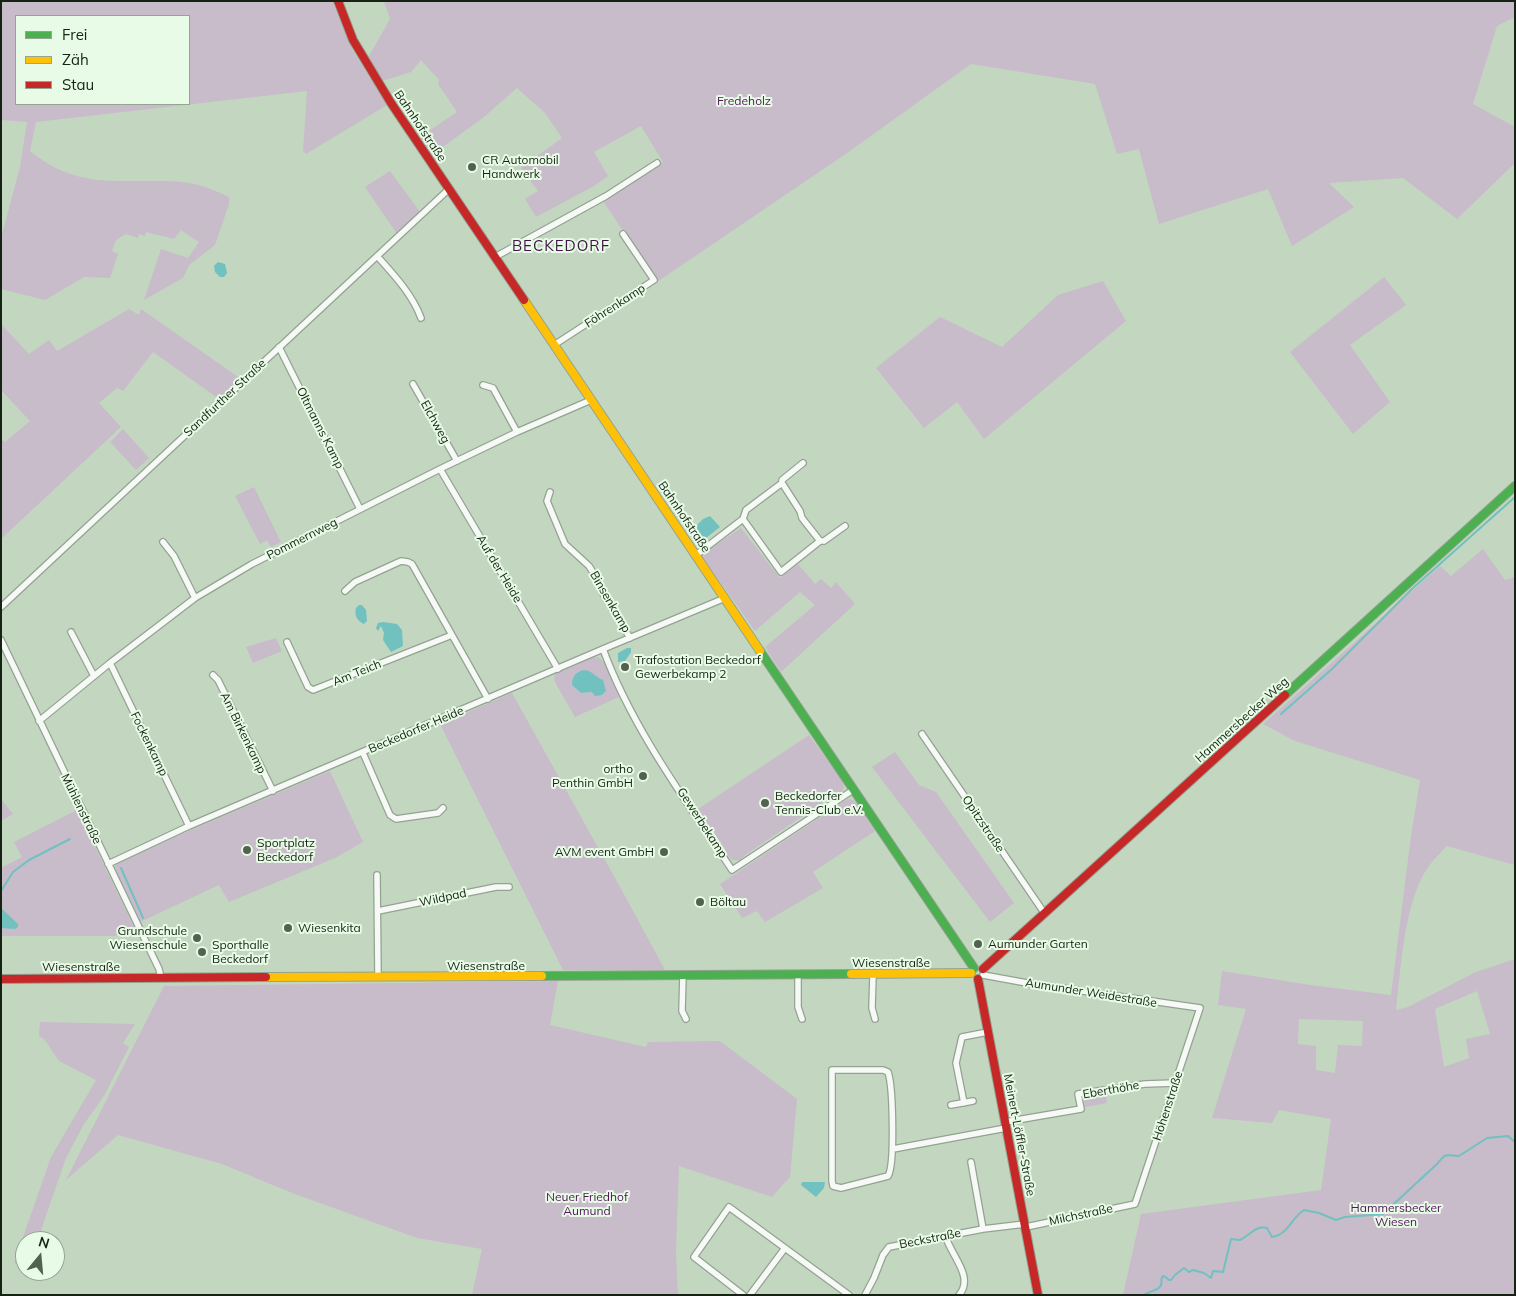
<!DOCTYPE html>
<html>
<head>
<meta charset="utf-8">
<style>
  body { margin:0 }
  #map { position:relative; width:1516px; height:1296px; overflow:hidden; background:#c3d7c0; font-family:Mulish,sans-serif }
  canvas { display:block }
  .frame { position:absolute; inset:0; border:2px solid #162314; pointer-events:none }
  .legend { position:absolute; left:15px; top:15px; width:175px; height:90px; box-sizing:border-box; background:#e8fbe6; border:1px solid #94a592; margin:0; padding:6px 9px; list-style:none; font-size:15px; color:#162314 }
  .legend li { display:flex; align-items:center; gap:10px; height:25px }
  .legend b { width:25px; border:1px solid #94a592 }
  .north { position:absolute; left:15px; top:1231px; width:50px; height:50px; box-sizing:border-box; background:#e8fbe6; border:1px solid #94a592; border-radius:50%; rotate:17deg; font-size:14px; font-weight:700; line-height:20px; text-align:center; color:#162314 }
  .north::after { content:''; display:block; margin:auto; width:18px; height:22px; background:#536250; clip-path:polygon(50% 0,100% 100%,50% 72%,0 100%) }
</style>
</head>
<body>
<div id="map">
<canvas width="1516" height="1296"></canvas>
<div class="frame"></div>
<ul class="legend">
<li><b style="height:6px;background:#4caf50"></b>Frei</li>
<li><b style="height:6px;background:#ffc107"></b>Zäh</li>
<li><b style="height:6px;background:#c62828"></b>Stau</li>
</ul>
<div class="north">N</div>
</div>
<script>
const context = document.querySelector('canvas').getContext('2d');
context.lineJoin = 'round';
function paint(path, color) {
  context.fillStyle = color;
  context.fill(path, 'evenodd');
}
function trace(path, color, width, dash) {
  context.strokeStyle = color;
  context.lineWidth = width;
  context.lineCap = dash ? 'butt' : 'round';
  context.setLineDash(dash || []);
  context.stroke(path);
}
function write(font, color, halo, rows, align = 'center') {
  context.font = font + ' Mulish,sans-serif';
  context.lineWidth = 4;
  context.setLineDash([]);
  context.textBaseline = 'middle';
  context.strokeStyle = halo;
  context.fillStyle = color;
  for (const [text, x, y, turn = 0] of rows) {
    context.save();
    context.translate(x, y);
    context.rotate((+turn || 0) * Math.PI / 180);
    context.textAlign = isNaN(turn) ? turn : align;
    if (halo) context.strokeText(text, 0, 0);
    context.fillText(text, 0, 0);
    context.restore();
  }
}
const green = new Path2D(`
  M1 1H332L353 51 387 105 306 154 303 151 307 91 36 122 30 151C71 184 102 181 151 181 163 181 177 181 189 183 203 185 216 191 229 197V204L215 245 189 265 183 278 144 300 161 249 188 258 199 242 181 230 174 239 146 232 145 236 139 234 138 238 126 234 116 240 112 251 118 254 110 278 84 277 45 300 1 289V238L20 167 27 122 1 120ZM16 16H189V104H16Z
  M384 1H1515V17L1497 26 1473 104 1515 127V163L1457 219 1403 178 1329 183 1354 207 1292 246 1268 189 1159 224 1139 149 1117 154 1095 84 971 64 850 151 657 282 603 201 663 162 641 126 594 152 608 176 594 186 536 217 525 199 538 191 521 168 562 138 545 113 517 88 484 117 432 155 420 137 457 112 438 84 439 80 421 60 411 72 382 81 369 56 390 19Z
  M390 171 420 212 397 234 365 187Z
  M1384 277 1406 305 1350 345 1390 402 1353 434 1290 352Z
  M1103 281 1126 321 984 439 957 402 924 428 876 368 940 317 1002 347 1058 295Z
  M129 309 139 315 141 309 241 379 219 399 153 352 123 391 117 388 99 403 121 427 1 539V439L5 442 30 421 1 390V324L29 354 49 340 57 351Z
  M123 429 149 458 136 470 110 442Z
  M254 487 281 542 271 547 267 540 260 544 235 496Z
  M741 528 780 578 798 564 815 584 821 579 831 588 836 582 855 604 781 672 765 647 815 605 800 592 755 631 701 555Z
  M1483 549 1505 580 1515 577V865L1447 846C1441 852 1434 859 1429 866 1404 900 1401 968 1396 1010L1408 1007 1476 972 1515 959V1295H1123L1141 1214 1321 1190 1331 1119 1279 1110 1272 1123 1212 1118 1246 1009 1218 1005 1222 971 1310 985 1391 995 1411 836 1420 780 1295 741 1263 724 1440 566 1451 576ZM1477 991 1490 1034 1466 1039 1469 1058 1444 1067 1435 1009ZM1299 1019 1363 1021 1362 1046 1338 1045 1335 1073 1316 1070V1046L1298 1044Z
  M276 638 282 651 253 663 246 647Z
  M593 657H598L604 662 619 697 575 717 556 684 554 678 555 674ZM595 675 606 691 602 695H595L592 692 581 693 573 685Z
  M512 693 625 896 665 970H563L440 724Z
  M809 735 842 780 844 786 842 792 831 797 745 855 740 860H732L729 857 722 844 698 809Z
  M895 752 919 785 936 792 1014 903 990 922 872 767Z
  M330 771 363 842 335 858 229 902 219 885 140 922 116 871 115 866 120 860Z
  M1 799 13 814 1 821Z
  M850 799 855 801 858 805 875 831 813 872 823 888 765 922 757 911 742 918 720 884 846 800Z
  M77 810 134 927 115 936H1V868L22 857 14 842Z
  M558 981 550 1025 646 1047 648 1042 720 1041 797 1099 790 1177 772 1197 679 1166 676 1251 678 1295H472L482 1249 417 1238 292 1193 222 1164 118 1135 66 1180 164 986Z
  M40 1022 135 1024 123 1043 129 1047 104 1096 84 1124 66 1158 41 1230 45 1235 43 1241H25V1266L14 1263 51 1157 96 1080 59 1061 44 1039 39 1036Z
  M1106 1093 1107 1103 1085 1107 1084 1099 1086 1096Z`);
const water = new Path2D(`
  M218 262 225 264 227 273 224 277H220L215 272 214 266Z
  M710 516 720 527 706 538 697 535V525L703 519Z
  M359 605H362L366 610 367 621 364 624C357 621 354 615 356 608Z
  M383 622 397 624 402 630 403 646 391 652 383 640 384 633 381 626 378 631 376 628 378 623Z
  M627 648H631V652L625 661 618 662V653Z
  M584 670C593 671 595 677 603 680L606 691 602 695 595 696 592 692 581 693 572 685C572 676 576 672 584 670Z
  M1 908 18 924V927L15 929 1 928Z
  M802 1182H825L824 1188 816 1197 801 1185Z`);
const stream = new Path2D(`
  M1281 714 1332 669 1413 588 1515 497
  M121 868 143 918
  M1 891 13 872 29 860 70 839
  M1130 1295H1133
  M1144 1295C1149 1290 1158 1292 1161 1285 1162 1282 1161 1280 1162 1277L1164 1276 1169 1280H1171L1175 1275 1184 1268 1189 1272 1193 1270 1204 1273 1211 1278 1213 1271 1223 1272 1231 1239 1240 1240C1250 1235 1256 1225 1267 1228L1272 1237C1289 1234 1291 1218 1304 1210L1319 1213 1336 1220 1345 1217 1383 1214 1437 1164C1448 1151 1444 1156 1459 1156L1487 1138 1508 1136 1515 1142`);
const street = new Path2D(`
  M377 256C394 275 412 294 421 318
  M495 257 606 196 657 163
  M554 345 654 280 623 234
  M279 347 360 509
  M413 384 457 461
  M483 385 493 388 517 432
  M440 469 558 669
  M782 483V480L803 463
  M550 492 547 501 565 544 589 566 599 582 602 592 630 638
  M820 541H824L845 526
  M163 542 174 556 195 598
  M696 555 743 519 781 572 820 541 802 518 800 511 782 483 746 510 743 519
  M345 591 355 582 401 561 408 562 412 564 488 699
  M1 607 449 189
  M71 632 94 676
  M1 640 159 969 161 978
  M287 642 308 687 313 690 452 635
  M603 649C632 728 686 801 732 870L853 790
  M110 663 189 826
  M213 675 218 680 273 791
  M39 721 110 663 195 598 252 564 440 469 517 432 591 400
  M922 734 1045 914
  M363 753 390 815 396 819 438 813 443 808
  M108 864 189 826 603 649 725 598
  M377 875 378 977
  M378 911 496 887H509
  M798 974V1007L802 1019
  M683 975 682 1011 686 1019
  M873 975 872 1008 875 1019
  M983 975 1027 983 1200 1008 1135 1204 1026 1227
  M832 1070H883L888 1072C893 1086 895 1165 888 1176L841 1188 833 1186 832 1181Z
  M964 1103 956 1063 962 1037 988 1032
  M951 1105 973 1101
  M1005 1122 1081 1109 1078 1094 1145 1084 1175 1083
  M893 1149 1006 1128
  M971 1162 983 1229
  M946 1237C950 1254 975 1277 959 1295
  M743 1295 694 1257 729 1207 849 1295
  M750 1295 785 1248
  M865 1295 874 1278 883 1255 889 1247 983 1229 1025 1224`);
const fast = new Path2D(`
  M760 651 974 968
  M1285 695 1515 486
  M542 976 851 974`);
const slow = new Path2D(`
  M524 300 760 651
  M851 974 971 973
  M266 977 542 976`);
const jam = new Path2D(`
  M338 1 353 40 391 103 524 300
  M983 969 1285 695
  M1 979 266 977
  M978 979 1038 1295`);
const markers = [
  [472,167,5,"#536250"],
  [625,667,5,"#536250"],
  [643,776,5,"#536250"],
  [765,803,5,"#536250"],
  [247,850,5,"#536250"],
  [664,852,5,"#536250"],
  [700,902,5,"#536250"],
  [288,928,5,"#536250"],
  [197,938,5,"#536250"],
  [978,944,5,"#536250"],
  [202,952,5,"#536250"]
];
const parkNames = [
  ["Fredeholz",744,101],
  ["Neuer Friedhof",587,1197],
  ["Aumund",587,1211],
  ["Hammersbecker",1396,1208],
  ["Wiesen",1396,1222]
];
const streetNames = [
  ["Bahnhofstraße",420,126,56],
  ["Föhrenkamp",615,306,-33],
  ["Sandfurther Straße",225,398,-43],
  ["Elchweg",435,422,61],
  ["Oltmanns Kamp",320,428,63],
  ["Bahnhofstraße",684,517,56],
  ["Pommernweg",302,539,-27],
  ["Auf der Heide",499,569,59],
  ["Binsenkamp",610,602,60],
  ["Am Teich",357,673,-22],
  ["Hammersbecker Weg",1242,720,-42],
  ["Beckedorfer Heide",416,730,-23],
  ["Am Birkenkamp",243,733,64],
  ["Fockenkamp",149,744,64],
  ["Mühlenstraße",81,809,64],
  ["Gewerbekamp",702,823,57],
  ["Opitzstraße",983,824,56],
  ["Wildpad",443,898,-12],
  ["Wiesenstraße",891,963],
  ["Wiesenstraße",486,966],
  ["Wiesenstraße",81,967],
  ["Aumunder Weidestraße",1091,993,9],
  ["Eberthöhe",1111,1090,-10],
  ["Höhenstraße",1168,1106,-72],
  ["Meinert-Löffler-Straße",1019,1135,79],
  ["Milchstraße",1081,1215,-12],
  ["Beckstraße",930,1239,-11]
];
const poiNames = [
  ["CR Automobil",482,160],
  ["Handwerk",482,174],
  ["Trafostation Beckedorf",635,660],
  ["Gewerbekamp 2",635,674],
  ["ortho",633,769,"right"],
  ["Penthin GmbH",633,783,"right"],
  ["Beckedorfer",775,796],
  ["Tennis-Club e.V.",775,810],
  ["Sportplatz",257,843],
  ["Beckedorf",257,857],
  ["AVM event GmbH",654,852,"right"],
  ["Böltau",710,902],
  ["Wiesenkita",298,928],
  ["Grundschule",187,931,"right"],
  ["Wiesenschule",187,945,"right"],
  ["Aumunder Garten",988,944],
  ["Sporthalle",212,945],
  ["Beckedorf",212,959]
];
const quarterNames = [
  ["BECKEDORF",561,246]
];
paint(green, '#c8bbca');
paint(water, '#71c1c0');
trace(stream, '#71c1c0', 2);
trace(street, '#93a391', 8);
trace(fast, '#93a391', 10);
trace(slow, '#93a391', 10);
trace(jam, '#93a391', 10);
trace(street, '#f6f9f6', 5.5);
trace(fast, '#4caf50', 8);
trace(slow, '#ffc107', 8);
trace(jam, '#c62828', 8);
for (const [x, y, r, color] of markers) {
  const dot = new Path2D();
  dot.arc(x, y, r, 0, 2 * Math.PI);
  context.fillStyle = color;
  context.fill(dot);
  trace(dot, '#e8fbe6', 2);
}
write('12px', '#52155a', '#e8fbe6', parkNames);
write('12px', '#162314', '#e8fbe6', streetNames);
write('12px', '#162314', '#e8fbe6', poiNames, 'left');
context.letterSpacing = '1px';
write('15px', '#411447', '#e8fbe6', quarterNames);
context.letterSpacing = '0px';
</script>
</body>
</html>
